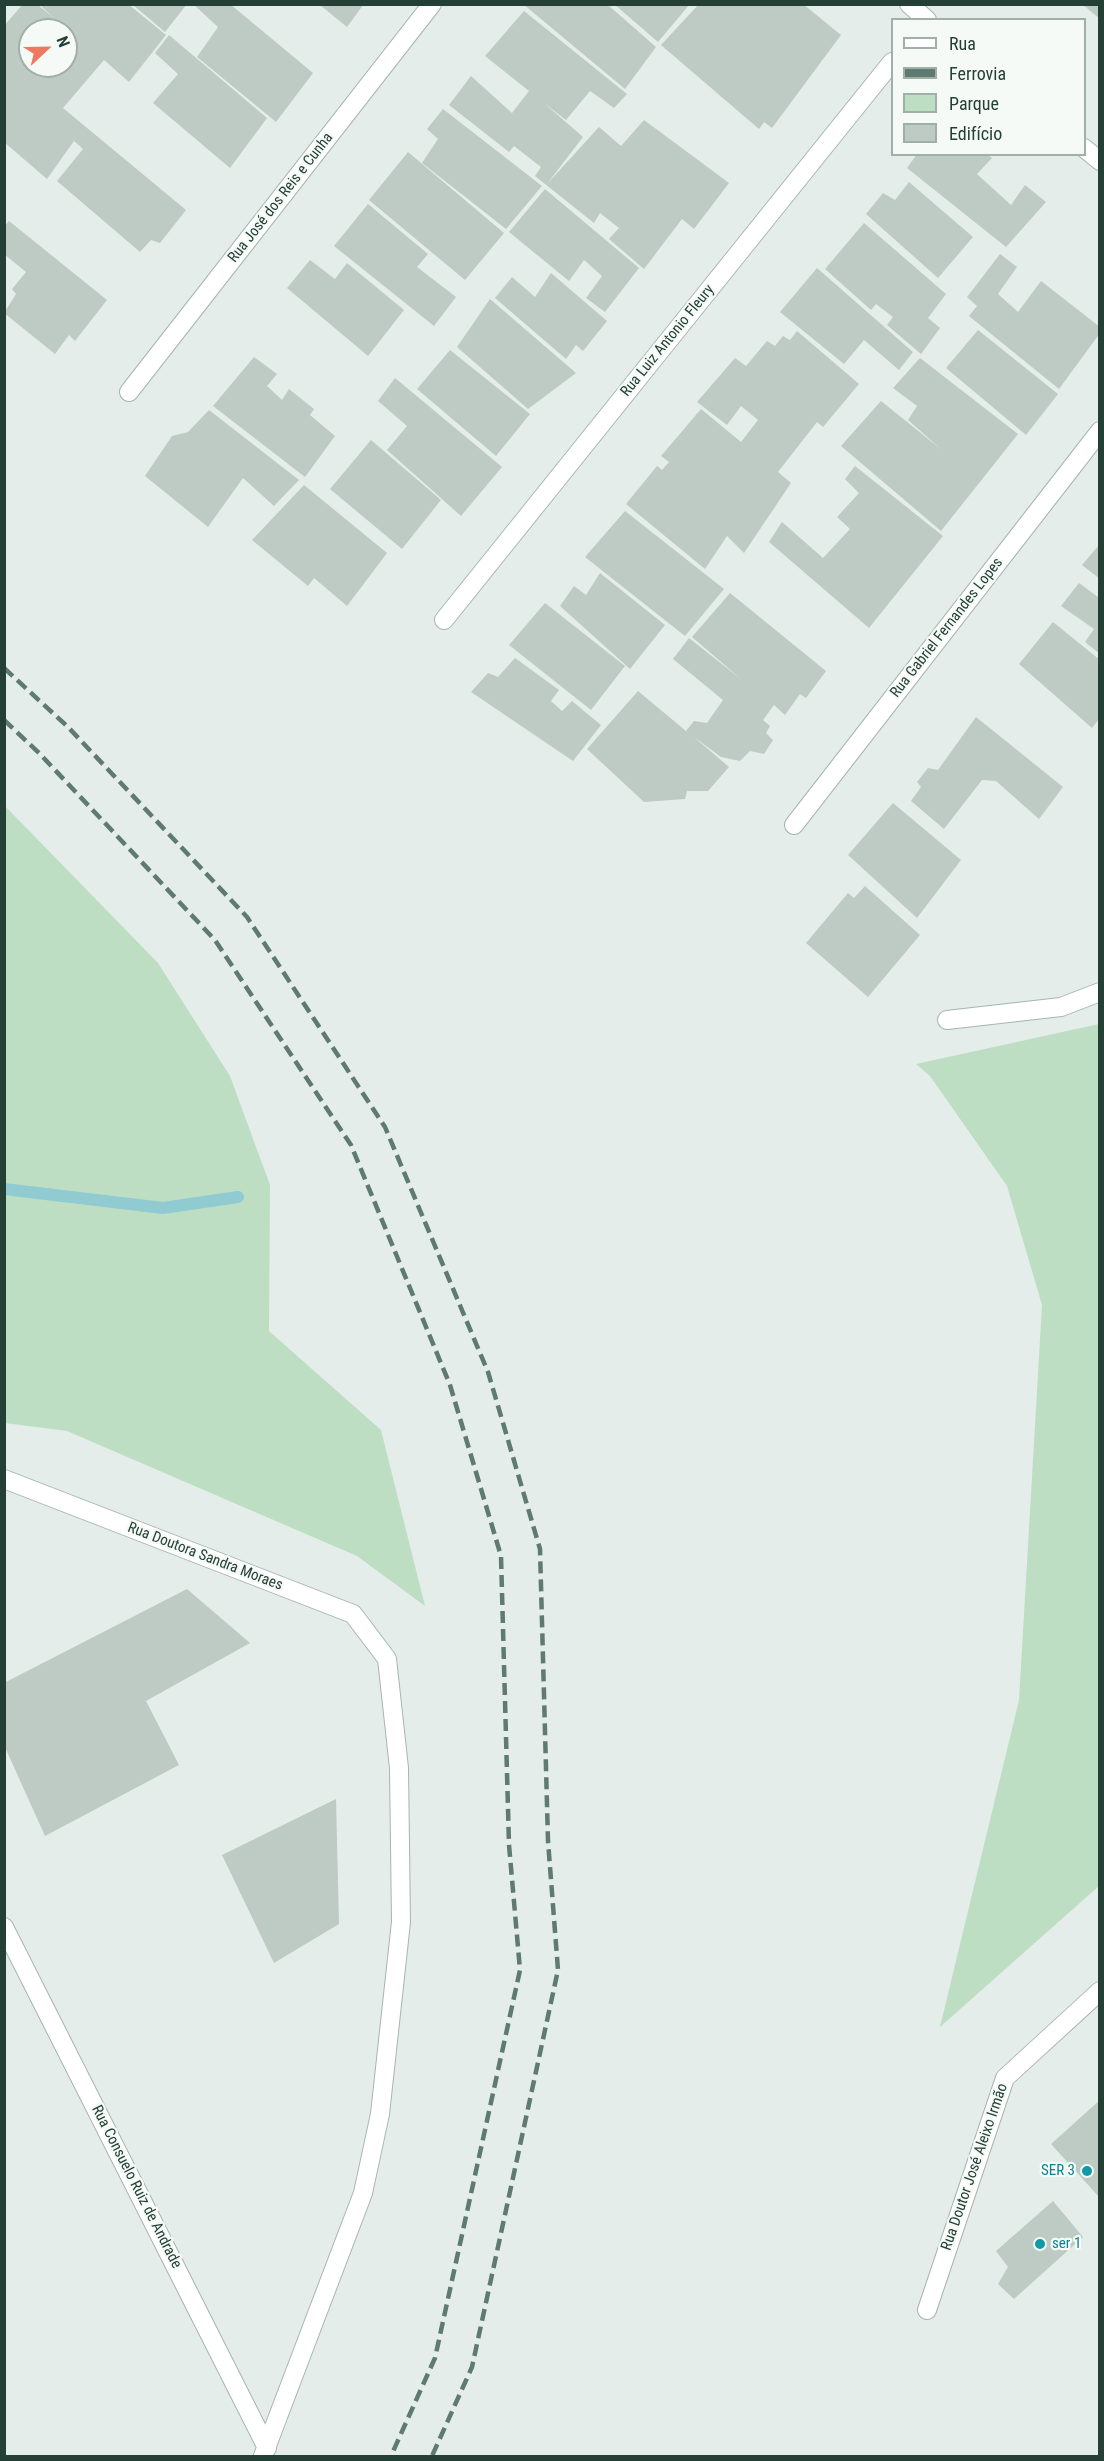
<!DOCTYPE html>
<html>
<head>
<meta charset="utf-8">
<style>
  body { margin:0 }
  #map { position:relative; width:1104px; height:2461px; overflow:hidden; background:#e4ede9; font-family:"Roboto Condensed",sans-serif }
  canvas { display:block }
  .frame { position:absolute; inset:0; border:6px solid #243f35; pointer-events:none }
  .legend { position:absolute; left:891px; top:18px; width:195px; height:138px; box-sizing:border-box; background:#f5faf7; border:2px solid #a1afa9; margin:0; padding:8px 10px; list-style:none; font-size:18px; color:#243f35 }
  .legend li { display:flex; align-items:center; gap:12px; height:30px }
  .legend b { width:30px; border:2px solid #a1afa9 }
  .north { position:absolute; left:18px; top:18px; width:60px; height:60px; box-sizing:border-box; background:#f5faf7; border:2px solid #a1afa9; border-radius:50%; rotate:68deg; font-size:16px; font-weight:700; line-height:24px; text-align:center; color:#243f35 }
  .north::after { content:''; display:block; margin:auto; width:21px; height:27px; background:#ed7962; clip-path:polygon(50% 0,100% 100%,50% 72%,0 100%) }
</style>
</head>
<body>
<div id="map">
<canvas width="1104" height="2461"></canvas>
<div class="frame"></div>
<ul class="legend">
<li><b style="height:8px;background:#fff"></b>Rua</li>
<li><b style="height:8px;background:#5f7a70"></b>Ferrovia</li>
<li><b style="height:16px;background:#bedec4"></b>Parque</li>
<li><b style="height:16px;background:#bdcbc4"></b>Edifício</li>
</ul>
<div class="north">N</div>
</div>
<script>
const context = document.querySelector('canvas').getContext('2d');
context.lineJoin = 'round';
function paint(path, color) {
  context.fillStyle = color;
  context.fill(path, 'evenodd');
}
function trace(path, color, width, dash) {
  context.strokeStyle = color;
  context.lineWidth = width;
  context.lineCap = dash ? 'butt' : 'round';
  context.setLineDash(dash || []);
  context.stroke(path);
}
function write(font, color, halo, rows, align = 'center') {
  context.font = font + ' "Roboto Condensed",sans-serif';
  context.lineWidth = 4.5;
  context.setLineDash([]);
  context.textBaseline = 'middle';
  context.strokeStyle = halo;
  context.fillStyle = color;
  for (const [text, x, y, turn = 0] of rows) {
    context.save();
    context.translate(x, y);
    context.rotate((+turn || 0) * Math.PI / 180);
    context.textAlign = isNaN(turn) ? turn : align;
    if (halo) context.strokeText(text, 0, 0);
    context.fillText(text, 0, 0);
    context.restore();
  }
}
const green = new Path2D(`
  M4 805 158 963 230 1076 270 1185 269 1331 381 1430 425 1606 357 1556 67 1431 5 1423Z
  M1099 1024V1886L940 2027 1019 1700 1042 1305 1007 1186 930 1076 916 1064Z`);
const stream = new Path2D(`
  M4 1189 163 1208 238 1197`);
const building = new Path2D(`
  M23 4H37L56 20 39 4H128L166 35 129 82 104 60 63 108 186 210 160 243 151 240 140 252 57 181 83 149 74 141 47 179 4 142V26ZM30 30H66V66H30Z
  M132 4H187L165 32Z
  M193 4H230L313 73 276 122 197 57 218 27Z
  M523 4H607L656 47 625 89Z
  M614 4H690L658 42Z
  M699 4H803L841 35 772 128 764 122 759 129 661 45Z
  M1082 4H1100V19Z
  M320 5H363L347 27Z
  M524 11 627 94 614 108 590 91 566 120 544 103 583 137 547 184 599 127 621 146 644 120 729 183 694 229 682 219 644 269 609 239 619 228 600 213 594 223 535 176 541 167 514 146 509 152 449 105 471 76 512 113 529 91 485 56Z
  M169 35 267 118 230 168 153 103 178 74 155 53Z
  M443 109 542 186 506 229 422 163 438 139 427 129Z
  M408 152 504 233 465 280 369 200Z
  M917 154H987L992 158 977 174 1011 205 1025 185 1046 202 1006 247 907 168Z
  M909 182 973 237 938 278 866 214 883 193 895 200Z
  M545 189 639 268 605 312 586 298 602 276 584 260 569 281 509 232Z
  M368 204 428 254 417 267 456 297 434 326 334 246Z
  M9 221 107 300 75 341 69 335 55 354 4 313 16 294 12 289 26 272 4 254V227Z
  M864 223 946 294 928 318 940 328 921 354 887 325 893 317 876 304 871 310 825 269Z
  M1000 254 1017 267 998 294 1018 312 1041 281 1100 327V333L1059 389 969 316 977 306 967 297Z
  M310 260 335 279 347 263 404 310 368 356 287 288Z
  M817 268 913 352 899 370 864 340 844 364 780 312Z
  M551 273 607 321 583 351 576 345 566 359 495 298 512 277 535 297Z
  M490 299 576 373 528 409 457 347Z
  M978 330 1058 394 1026 435 946 368Z
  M797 331 859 384 823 427 817 422 778 472 791 483 744 553 727 536 705 569 626 504 657 466 662 470 669 462 661 456 701 409 741 442 758 420 741 406 727 425 697 402 735 358 746 366 767 341 775 346 783 336 790 340Z
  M450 350 530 414 496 456 417 389Z
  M254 357 277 374 267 386 282 400 289 389 314 409 310 415 335 436 305 477 213 406Z
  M920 358 1018 434 941 531 841 446 881 401 942 450 908 420 917 406 893 388Z
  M395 378 502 467 461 516 387 450 407 426 378 401Z
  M209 410 299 480 274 506 243 478 208 527 145 476 172 436 188 432Z
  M371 440 441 500 402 549 330 489Z
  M855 466 943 536 869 628 769 542 782 522 823 558 850 529 837 517 859 493 845 479Z
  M304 485 387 553 347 606 314 578 308 586 252 540Z
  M625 511 724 589 685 636 585 557Z
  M1100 544V579L1082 565Z
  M600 573 665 625 630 669 560 606 574 586 586 595Z
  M1079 583 1098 597 1100 595V654L1085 642 1094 629 1061 606Z
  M730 593 826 671 806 698 800 694 785 715 774 705 763 720 770 726 766 733 773 740 764 754 750 751 740 761 721 757 694 737 729 767 708 791H687L685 799 644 802 587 749 638 691 686 731 694 721 707 723 723 700 673 659 689 638 742 680 692 637Z
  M545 603 625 666 591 710 509 645Z
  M1053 622 1100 660V718L1092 728 1019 664Z
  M515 658 559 690 551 701 562 711 572 701 601 725 573 761 471 692 488 673 498 677Z
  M976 717 1063 787 1039 819 996 781 982 780 944 829 911 801 921 787 917 782 928 768 938 770Z
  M893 803 961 860 917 918 848 855Z
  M865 886 920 935 868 997 806 943 848 893 854 898Z
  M187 1589 250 1643 146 1701 179 1765 45 1836 4 1745V1683Z
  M336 1799 339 1924 274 1963 222 1855Z
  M1100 2100V2198L1051 2144Z
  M1053 2201 1083 2237 1014 2299 998 2284 1008 2267 996 2251Z`);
const minor = new Path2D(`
  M909 4 927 20
  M1084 148 1100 161
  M129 392 432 4
  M444 620 892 62
  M794 825 1100 431
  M947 1020 1061 1007 1100 992
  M4 1479 353 1614 387 1659 399 1768 401 1922 380 2114 363 2193 263 2456
  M4 1927 267 2448
  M927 2310 1005 2078 1100 1991`);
const rail = new Path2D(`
  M4 668 68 727 247 917 385 1127 488 1372 540 1549 548 1841 558 1970 472 2367 432 2456
  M4 720 39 753 215 940 351 1145 450 1385 501 1556 509 1845 520 1970 435 2358 391 2456`);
const markers = [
  [1087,2171,6,"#0f9aa8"],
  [1040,2244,6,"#0f9aa8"]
];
const streetNames = [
  ["Rua José dos Reis e Cunha",281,198,-52],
  ["Rua Luiz Antonio Fleury",668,341,-51],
  ["Rua Gabriel Fernandes Lopes",947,628,-52],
  ["Rua Doutora Sandra Moraes",205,1557,21],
  ["Rua Doutor José Aleixo Irmão",975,2167,-71],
  ["Rua Consuelo Ruiz de Andrade",136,2187,63]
];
const cultureNames = [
  ["SER 3",1075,2171],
  ["ser 1",1052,2244,"left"]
];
paint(green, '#bedec4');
trace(stream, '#8fcbd0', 12);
paint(building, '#bdcbc4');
trace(minor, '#a7b5af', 20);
trace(minor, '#fff', 18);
trace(rail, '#5f7a70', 4.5, [12, 6]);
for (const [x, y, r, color] of markers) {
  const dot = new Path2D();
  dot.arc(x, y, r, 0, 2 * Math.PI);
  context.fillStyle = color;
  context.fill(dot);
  trace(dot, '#f5faf7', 2);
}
write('15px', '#243f35', '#f5faf7', streetNames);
write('15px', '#0d838f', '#f5faf7', cultureNames, 'right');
</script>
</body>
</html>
